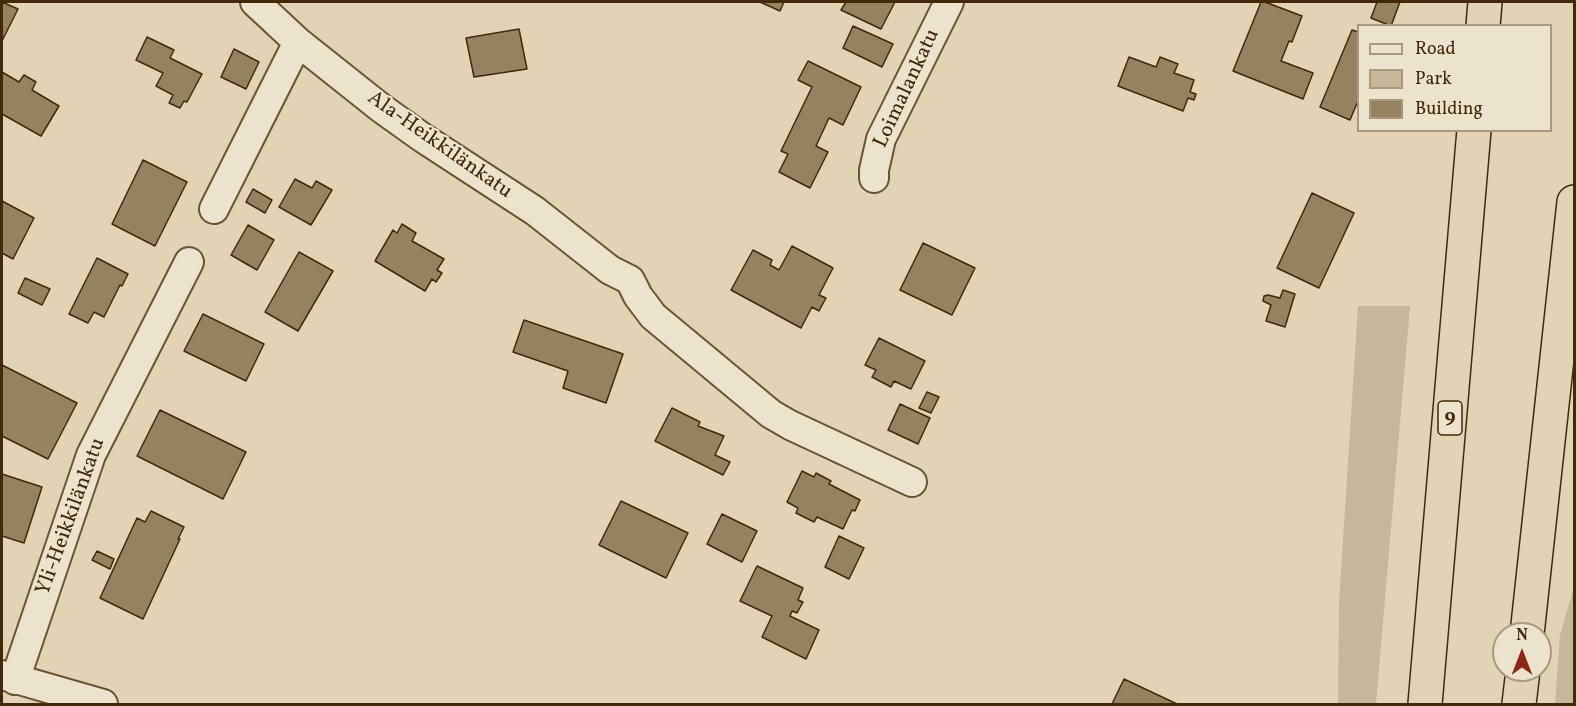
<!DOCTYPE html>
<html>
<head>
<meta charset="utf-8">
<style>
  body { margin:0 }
  #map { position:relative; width:1576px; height:706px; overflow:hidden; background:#e0d4b4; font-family:Vollkorn,serif }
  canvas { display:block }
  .frame { position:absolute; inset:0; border:3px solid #43290b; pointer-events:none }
  .legend { position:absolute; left:1357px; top:24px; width:195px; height:108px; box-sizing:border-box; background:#ebe3ce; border:2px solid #a89980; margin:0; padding:8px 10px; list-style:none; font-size:18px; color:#43290b }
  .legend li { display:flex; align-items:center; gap:12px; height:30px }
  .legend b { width:30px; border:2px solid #a89980 }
  .north { position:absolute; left:1492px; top:622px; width:60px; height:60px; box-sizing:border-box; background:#ebe3ce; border:2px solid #a89980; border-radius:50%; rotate:0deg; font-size:16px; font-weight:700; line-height:24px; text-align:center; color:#43290b }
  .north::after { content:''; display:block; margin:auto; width:21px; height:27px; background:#8f2418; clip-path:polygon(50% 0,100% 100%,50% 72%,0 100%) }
</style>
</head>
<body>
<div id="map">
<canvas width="1576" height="706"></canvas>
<div class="frame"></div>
<ul class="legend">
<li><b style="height:8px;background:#ebe3ce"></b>Road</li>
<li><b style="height:16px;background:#c5b797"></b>Park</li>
<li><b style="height:16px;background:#958263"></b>Building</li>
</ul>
<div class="north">N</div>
</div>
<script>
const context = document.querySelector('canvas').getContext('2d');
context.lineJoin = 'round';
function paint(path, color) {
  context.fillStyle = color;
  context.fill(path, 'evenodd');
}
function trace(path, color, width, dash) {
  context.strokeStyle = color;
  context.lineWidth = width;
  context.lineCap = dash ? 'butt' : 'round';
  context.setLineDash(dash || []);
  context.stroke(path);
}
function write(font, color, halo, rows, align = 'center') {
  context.font = font + ' Vollkorn,serif';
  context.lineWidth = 4.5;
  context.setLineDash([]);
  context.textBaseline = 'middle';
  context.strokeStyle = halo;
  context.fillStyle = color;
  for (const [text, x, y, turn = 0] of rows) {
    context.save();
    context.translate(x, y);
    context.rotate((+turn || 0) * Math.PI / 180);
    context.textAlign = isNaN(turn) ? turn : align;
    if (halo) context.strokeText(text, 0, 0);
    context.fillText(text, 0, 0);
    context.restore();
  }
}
const green = new Path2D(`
  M1358 306H1410L1376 704H1338L1339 603Z
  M1574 587V704H1555L1560 635Z`);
const building = new Path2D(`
  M2 2 18 9 2 41Z
  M760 2H784L780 11Z
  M846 2H895L881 29 841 10Z
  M1261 2H1265L1302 16 1292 42 1289 41 1281 61 1313 73 1303 99 1233 71Z
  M1377 2H1400L1391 26 1371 18Z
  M853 26 893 44 882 67 843 48Z
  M519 29 527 69 474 77 466 38Z
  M1352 30 1358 32V101L1350 120 1320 107Z
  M147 37 174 50 170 58 202 74 187 102 184 101 180 108 169 103 173 95 156 86 163 73 136 60Z
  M234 49 259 62 246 89 221 77Z
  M1129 57 1156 67 1160 57 1178 64 1174 73 1194 80 1190 92 1196 94 1194 100 1188 98 1183 111 1118 86Z
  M808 61 861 87 843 125 829 118 816 146 828 152 810 188 779 172 788 154 781 151 812 87 798 80Z
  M2 72 19 82 24 75 36 82 32 90 59 106 41 136 2 114Z
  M143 160 187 182 155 246 112 224Z
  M295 179 312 188 316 181 332 190 311 225 279 207Z
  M253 189 272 200 265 213 246 202Z
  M1312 193 1354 213 1319 288 1277 268Z
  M2 201 34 218 13 259 2 253Z
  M402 224 416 233 412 241 444 259 437 270 442 273 436 282 432 279 425 291 375 261 393 230 397 233Z
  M248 225 274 240 257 270 231 255Z
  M923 243 975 268 952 315 900 290Z
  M792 246 833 268 819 295 826 298 819 311 812 307 801 328 731 290 753 250 772 260 770 265 779 270Z
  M299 252 333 271 298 331 265 312Z
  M97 258 128 274 122 286 120 285 104 317 94 312 88 323 69 314Z
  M25 278 50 289 42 305 18 293Z
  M1283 290 1295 294 1285 327 1266 321 1271 305 1263 301 1264 296 1268 295 1280 298Z
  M203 314 264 344 246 381 184 351Z
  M524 320 623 354 606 403 563 388 568 371 513 352Z
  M879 338 925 361 911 389 894 381 891 387 872 377 876 370 865 365Z
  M2 365 77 403 48 459 2 436Z
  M927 392 939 397 931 413 919 408Z
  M900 404 930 418 918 444 888 430Z
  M672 408 700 422 698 426 724 436 715 455 730 462 723 475 655 441Z
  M160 410 246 452 223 499 137 456Z
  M802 471 814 477 816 473 831 481 829 484 860 500 855 511 852 510 843 529 817 517 814 522 796 513 798 508 787 502Z
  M2 474 42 487 24 543 2 536Z
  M621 501 688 533 666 578 599 545Z
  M151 511 184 527 178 539H180L143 619 100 598 137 518 145 522Z
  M722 514 757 531 742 562 707 544Z
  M839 536 864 548 849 579 825 567Z
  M97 551 114 559 110 569 92 560Z
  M757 566 803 588 798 600 803 602 797 613 792 611 790 616 819 630 806 659 762 637 772 616 740 601Z
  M1124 679 1177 704H1112Z`);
const minor = new Path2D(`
  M255 2 298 42 381 108 423 138 535 211 610 270 630 280 638 296 653 316 771 414 790 425 912 482
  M874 178V170L881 139 949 2
  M214 209 298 42
  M2 675 103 704
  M15 680 91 455 189 262`);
const highway = new Path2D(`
  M1483 26 1485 2
  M1527 634 1574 202
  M1425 704 1474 130
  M1519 704 1523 670`);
const shields = [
  [1450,418,24]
];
const shieldNames = [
  ["9",1450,418]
];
const streetNames = [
  ["Loimalankatu",908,89,-65],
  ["Ala-Heikkilänkatu",439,146,35],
  ["Yli-Heikkilänkatu",72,517,-70]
];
paint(green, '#c5b797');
paint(building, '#958263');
trace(building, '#43290b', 1.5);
trace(minor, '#6a5435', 32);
trace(highway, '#43290b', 36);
trace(minor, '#ebe3ce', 28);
trace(highway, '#e0d4b4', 33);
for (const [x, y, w] of shields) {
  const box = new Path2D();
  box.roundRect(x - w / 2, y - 17, w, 34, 4.5);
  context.fillStyle = '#ebe3ce';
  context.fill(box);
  trace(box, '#43290b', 1.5);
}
write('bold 20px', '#43290b', null, shieldNames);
write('21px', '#43290b', '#ebe3ce', streetNames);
</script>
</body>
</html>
